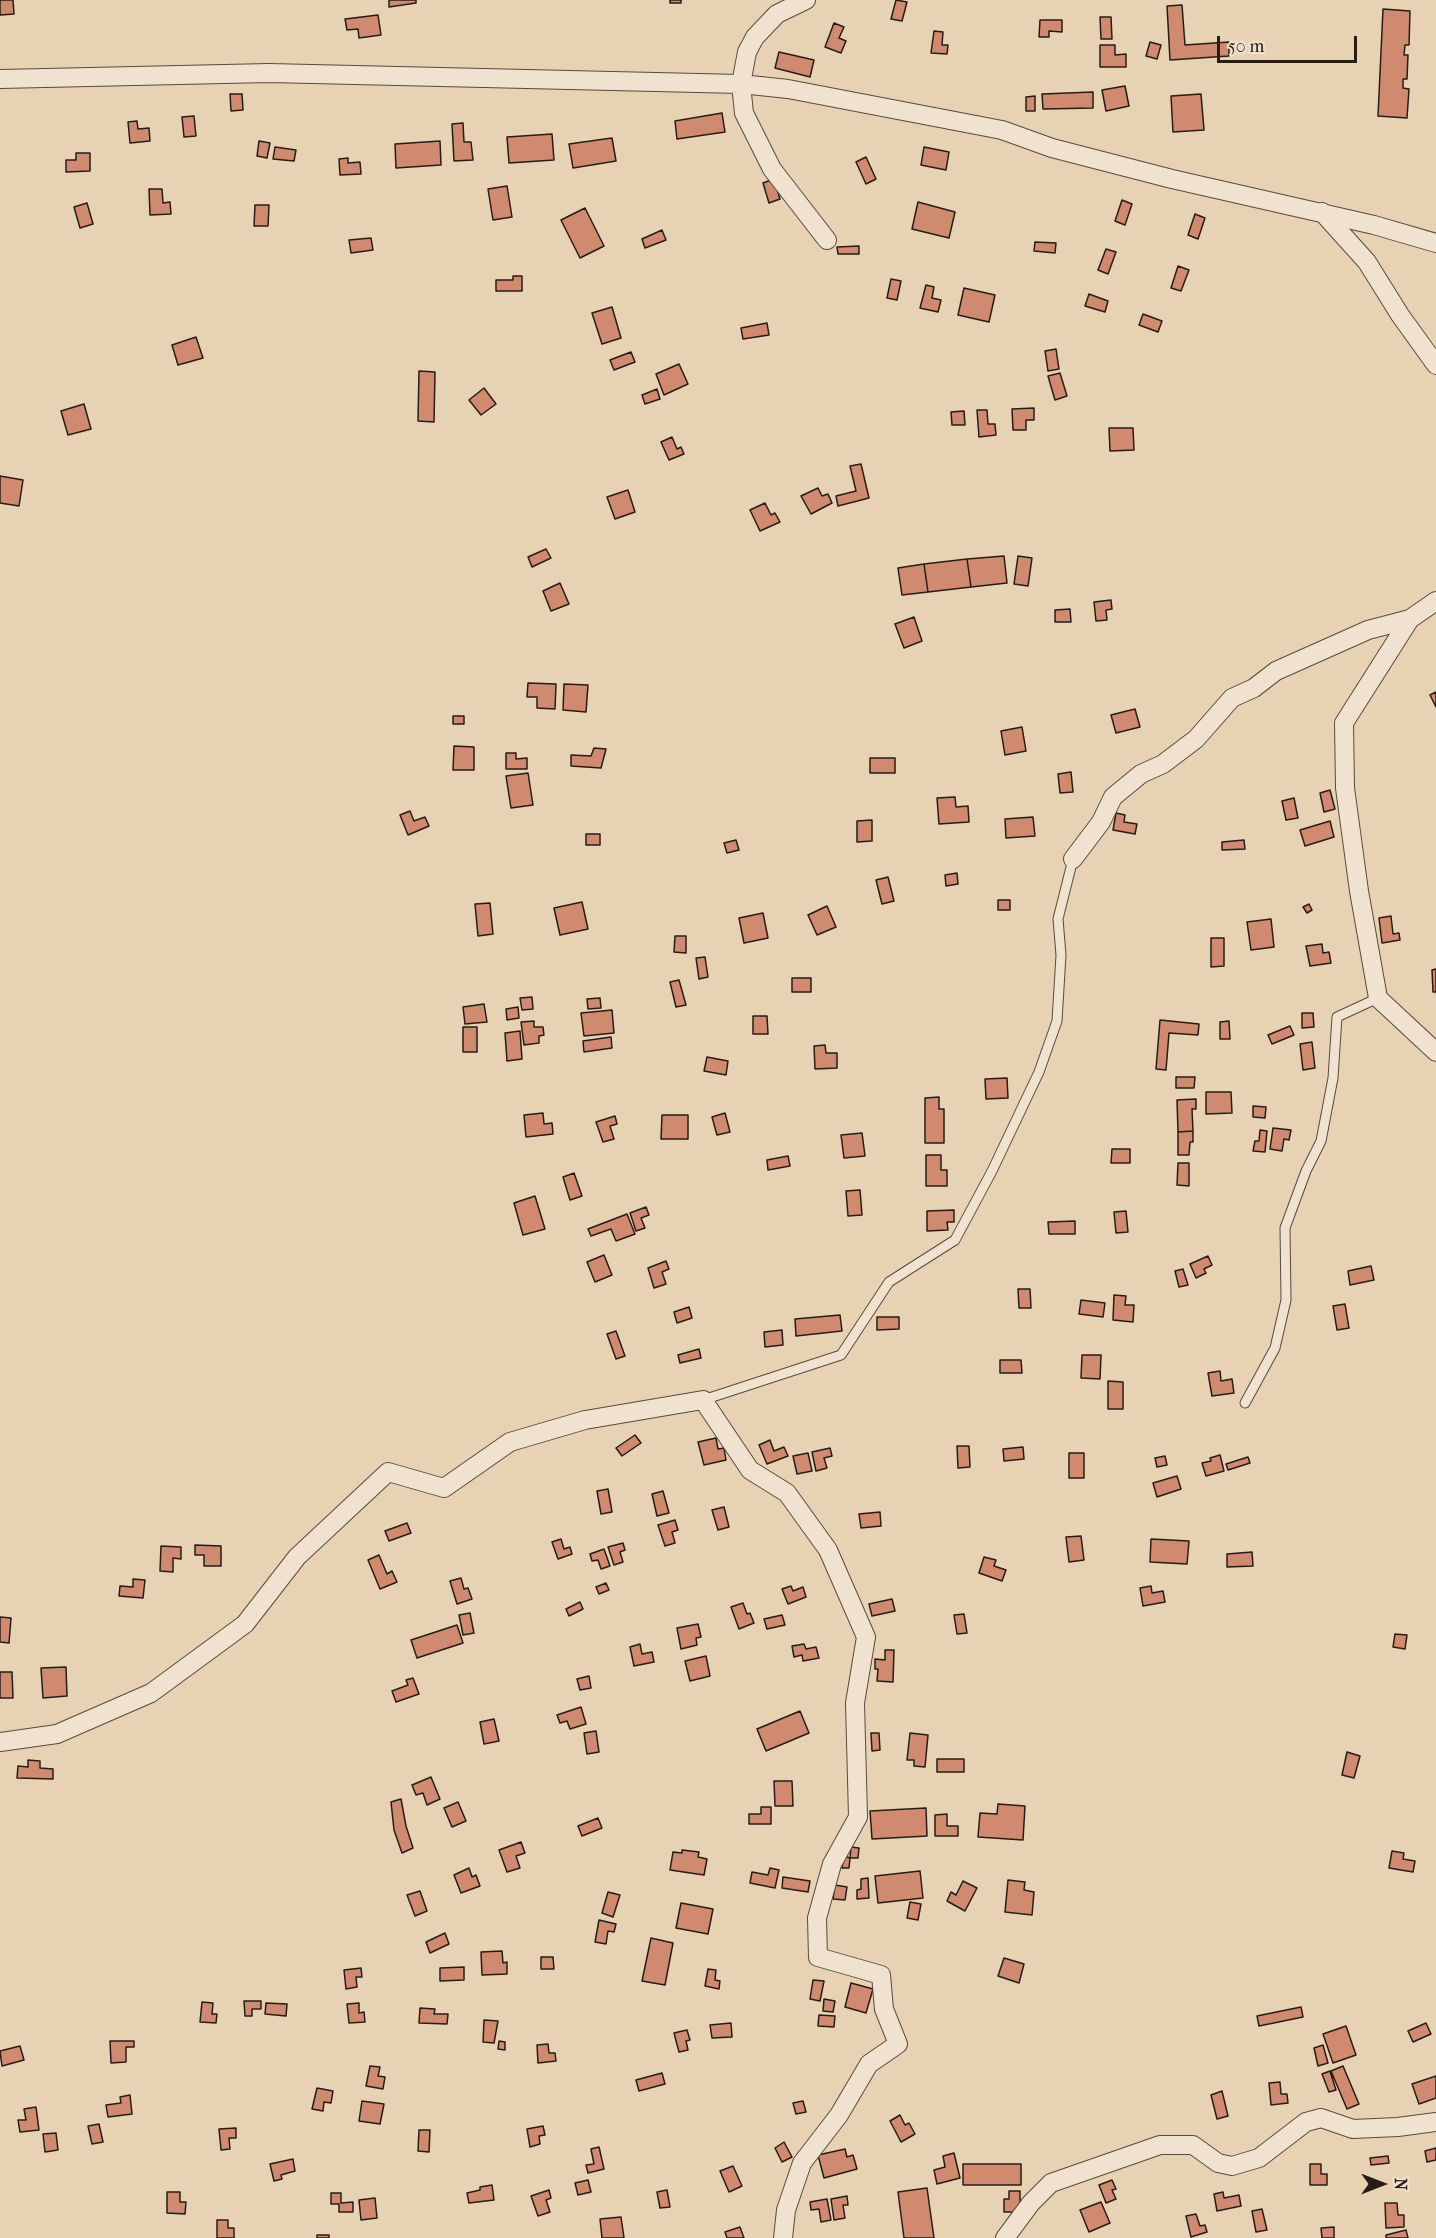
<!DOCTYPE html>
<html>
<head>
<meta charset="utf-8">
<style>
  body { margin:0 }
  #map { position:relative; width:1436px; height:2238px; overflow:hidden; background:#e8d2b4; font-family:"IM FELL French Canon",serif }
  canvas { display:block }
  .north { position:absolute; left:1352px; top:2154px; width:60px; height:60px; -webkit-text-stroke:4px #f0e2ce; paint-order:stroke; rotate:90deg; font-size:16px; font-weight:700; line-height:24px; text-align:center; color:#281c17 }
  .north::after { content:''; display:block; margin:auto; width:21px; height:27px; background:#281c17; clip-path:polygon(50% 0,100% 100%,50% 72%,0 100%) }
  .scale { position:absolute; left:1217px; top:36px; width:140px; height:27px; box-sizing:border-box; border:3px solid #281c17; border-top:0; padding-left:8px; font-size:18px; line-height:21px; white-space:nowrap; color:#281c17; -webkit-text-stroke:4px #f0e2ce; paint-order:stroke }
</style>
</head>
<body>
<div id="map">
<canvas width="1436" height="2238"></canvas>
<div class="north">N</div>
<div class="scale">50 m</div>
</div>
<script>
const context = document.querySelector('canvas').getContext('2d');
context.lineJoin = 'round';
function paint(path, color) {
  context.fillStyle = color;
  context.fill(path, 'evenodd');
}
function trace(path, color, width, dash) {
  context.strokeStyle = color;
  context.lineWidth = width;
  context.lineCap = dash ? 'butt' : 'round';
  context.setLineDash(dash || []);
  context.stroke(path);
}
const building = new Path2D(`
  M0 0H13L14 14 0 15Z
  M389 0H416V3L389 7Z
  M670 0H681V3H670Z
  M896 0 907 2 902 21 891 19Z
  M1182 5 1185 45 1229 42V56L1170 60 1167 6Z
  M1383 9 1410 11 1409 45H1405L1404 55H1408L1407 79H1403V88L1409 89 1407 118 1378 116Z
  M378 15 381 35 359 38 358 29 347 30 345 19Z
  M1100 17H1111L1112 39H1101Z
  M1040 20H1062V32L1049 31V37H1039Z
  M834 23 844 27 839 38 846 41 841 53 825 47Z
  M934 31 943 32 942 45H948L947 54 931 53Z
  M1150 42 1161 45 1157 59 1146 56Z
  M1100 45H1115V55L1126 54V67H1100Z
  M779 52 814 60 810 77 775 68Z
  M1125 86 1129 106 1106 111 1102 90Z
  M1093 92V108L1043 109 1042 94Z
  M230 94H242L243 110 231 111Z
  M1201 94 1204 130 1173 132 1171 96Z
  M1035 96V111H1026V97Z
  M722 113 725 132 677 139 675 121Z
  M194 116 196 136 184 137 182 117Z
  M137 121 138 129 149 128 150 141 130 143 128 122Z
  M463 123 464 142H471L473 160 454 161 452 124Z
  M552 134 554 160 509 163 507 137Z
  M612 138 616 161 573 168 569 144Z
  M259 141 270 143 267 158 257 156Z
  M440 141 441 165 396 168 395 144Z
  M275 147 296 150 294 161 273 159Z
  M924 147 949 152 946 170 921 165Z
  M76 153H90V171L66 172V160H76Z
  M866 157 876 179 866 184 856 162Z
  M348 158V163L360 162 361 174 340 175 339 159Z
  M774 179 780 199 769 203 763 183Z
  M507 186 512 217 493 220 488 189Z
  M149 189H162L163 203 170 202 171 214 150 215Z
  M1122 200 1132 204 1125 225 1115 221Z
  M918 202 955 212 949 238 912 229Z
  M87 203 93 224 80 228 74 207Z
  M255 205H269L268 226H254Z
  M585 208 604 246 580 258 561 220Z
  M1195 214 1205 218 1198 239 1188 235Z
  M662 230 666 240 645 248 642 239Z
  M371 238 373 250 351 253 349 240Z
  M1035 242 1056 243 1055 253 1034 251Z
  M859 246V254H838L837 247Z
  M1106 249 1116 252 1108 274 1098 270Z
  M1178 266 1189 270 1181 291 1171 288Z
  M513 276H522V291H496V280H513Z
  M891 279 901 281 897 300 887 298Z
  M926 285 934 287 932 298 941 300 938 312 920 308Z
  M964 288 995 295 989 322 958 315Z
  M1089 294 1108 301 1105 312 1085 306Z
  M612 307 621 338 602 344 592 313Z
  M1143 314 1162 321 1158 332 1139 325Z
  M767 323 769 335 743 339 741 328Z
  M196 337 203 358 178 365 172 345Z
  M1056 349 1059 369 1048 371 1045 351Z
  M631 352 635 362 614 370 610 360Z
  M679 364 688 384 664 395 656 374Z
  M419 371 435 372 434 422 418 421Z
  M1060 373 1067 396 1055 400 1048 376Z
  M484 388 496 404 481 415 469 400Z
  M657 389 660 399 645 404 642 395Z
  M84 404 91 429 68 435 61 411Z
  M1034 408V420H1026V430H1013L1012 409Z
  M977 410H987L988 424H995L996 435 979 437Z
  M964 411 965 425H952L951 412Z
  M1109 428H1133L1134 450 1110 451Z
  M672 437 677 449 681 447 684 454 669 460 661 442Z
  M861 464 869 498 838 506 836 496 856 491 850 466Z
  M0 476 23 480 19 506 0 503Z
  M818 488 822 496 828 494 832 503 811 514 801 496Z
  M628 490 635 512 615 519 607 497Z
  M765 503 771 515 775 513 780 522 760 531 750 510Z
  M546 549 551 558 532 567 528 557Z
  M1004 556 1007 583 971 587 967 559Z
  M1018 556 1032 558 1028 586 1014 584Z
  M967 559 971 587 928 592 924 564Z
  M924 564 928 592 902 595 898 568Z
  M560 583 569 604 551 611 543 591Z
  M1111 600 1112 609 1106 610 1107 620 1096 621 1094 602Z
  M1070 609 1071 622H1055V610Z
  M914 617 922 641 904 648 895 624Z
  M528 683 556 684 555 709 537 708V697H527Z
  M564 684 588 685 586 712 563 710Z
  M1436 692V707L1430 695Z
  M1135 709 1140 727 1116 733 1111 715Z
  M453 716H464V724H453Z
  M1022 727 1026 751 1005 755 1001 731Z
  M454 746 474 747V770H453Z
  M594 748 606 749 601 768 571 766V755L591 756Z
  M506 753H516V759L527 758V769H506Z
  M870 758H895V773H870Z
  M1071 772 1073 792 1060 793 1058 774Z
  M528 773 533 805 511 808 506 776Z
  M1330 790 1335 809 1324 812 1320 793Z
  M955 797 956 807 968 806 969 822 939 824 937 798Z
  M1294 798 1298 818 1286 820 1282 801Z
  M410 811 414 821 425 817 429 826 408 835 400 815Z
  M1116 813 1125 815 1124 822 1137 824 1135 834 1113 830Z
  M1033 817 1035 836 1006 838 1005 819Z
  M872 820V841L857 842V821Z
  M1330 821 1334 837 1305 846 1300 830Z
  M586 834H600V845H586Z
  M736 840 739 850 727 853 724 843Z
  M1244 840 1245 849 1222 850V842Z
  M957 873 958 884 946 886 945 875Z
  M888 877 894 901 882 904 876 880Z
  M998 900H1010V910H998Z
  M582 902 588 929 560 935 554 908Z
  M490 903 493 934 478 936 475 904Z
  M1309 904 1312 910 1307 913 1303 907Z
  M827 906 836 927 817 935 808 915Z
  M763 913 768 938 744 943 739 918Z
  M1391 916 1393 934 1399 933 1400 940 1382 943 1379 918Z
  M1271 919 1274 947 1251 950 1247 922Z
  M675 936H686V953L674 952Z
  M1211 938H1224V966L1211 967Z
  M1322 944 1323 953 1329 952 1331 963 1310 966 1306 946Z
  M705 957 708 977 699 979 696 958Z
  M1436 969V992H1433L1432 970Z
  M792 978H811V992H792Z
  M679 980 686 1005 676 1007 670 982Z
  M532 997 533 1009 522 1010 520 998Z
  M600 998 601 1008 588 1009 587 999Z
  M484 1004 487 1022 465 1024 463 1007Z
  M518 1007 519 1018 507 1020 506 1009Z
  M612 1010 614 1033 584 1036 581 1013Z
  M1302 1013H1313L1314 1027 1302 1028Z
  M753 1016H767L768 1034H753Z
  M1160 1020 1199 1024 1198 1035 1169 1033 1166 1070 1156 1069Z
  M534 1021V1027H543L544 1035 539 1036V1043L524 1045 521 1022Z
  M1229 1021 1230 1039H1220V1022Z
  M1290 1026 1294 1035 1272 1044 1268 1035Z
  M463 1027H477V1052H463Z
  M520 1031 522 1059 507 1061 505 1033Z
  M611 1037 612 1048 584 1052 583 1041Z
  M1312 1042 1315 1068 1303 1070 1300 1044Z
  M825 1045 826 1053H837V1068L815 1069 814 1046Z
  M707 1057 728 1061 726 1075 704 1071Z
  M1176 1077H1195L1194 1088H1176Z
  M1007 1078 1008 1098 986 1099 985 1079Z
  M1206 1092H1231L1232 1113 1206 1114Z
  M939 1097V1109H944V1143H925V1098Z
  M1196 1099V1109H1192L1193 1131 1178 1132 1177 1100Z
  M1253 1106 1266 1107 1265 1118 1253 1117Z
  M543 1113 544 1124 552 1123 553 1134 526 1137 524 1115Z
  M725 1113 730 1132 717 1135 712 1117Z
  M662 1115H688V1139H661Z
  M615 1116 617 1124 610 1126 614 1139 603 1142 596 1122Z
  M1273 1128 1291 1130 1289 1140 1284 1139 1282 1151 1270 1149Z
  M1260 1130 1267 1131 1265 1152 1253 1151 1255 1141H1259Z
  M1193 1131V1142H1190L1189 1155H1178V1132Z
  M862 1133 865 1156 844 1158 841 1135Z
  M1112 1149H1130V1163H1111Z
  M926 1155H941V1170H947V1186H926Z
  M788 1156 790 1166 768 1170 767 1160Z
  M1178 1163H1189V1186L1177 1185Z
  M574 1173 582 1196 570 1200 563 1177Z
  M860 1190 862 1215 848 1216 846 1191Z
  M535 1196 545 1229 523 1235 514 1203Z
  M646 1207 649 1215 641 1218 645 1228 636 1231 630 1213Z
  M954 1210V1222H947L948 1230 927 1231V1211Z
  M1126 1211 1128 1232 1116 1233 1114 1212Z
  M627 1214 635 1234 616 1241 611 1229 591 1236 588 1229Z
  M1075 1221V1234H1049L1048 1222Z
  M604 1255 612 1275 595 1282 587 1262Z
  M1208 1256 1212 1265 1204 1269 1206 1273 1196 1278 1190 1264Z
  M666 1261 669 1269 662 1272 666 1284 654 1288 648 1268Z
  M1371 1266 1374 1280 1350 1285 1348 1271Z
  M1183 1269 1188 1285 1179 1287 1175 1271Z
  M1018 1289H1030L1031 1308H1019Z
  M1114 1295 1126 1296 1125 1305H1134L1133 1322 1113 1320Z
  M1081 1300 1105 1303 1103 1317 1079 1314Z
  M1345 1304 1349 1328 1337 1330 1333 1306Z
  M689 1307 692 1318 677 1323 674 1312Z
  M840 1315 842 1331 796 1336 795 1319Z
  M877 1317H899V1329L877 1330Z
  M782 1330 783 1345 765 1347 764 1332Z
  M616 1331 625 1356 616 1359 607 1334Z
  M699 1349 701 1358 680 1363 678 1355Z
  M1082 1355H1101L1100 1379 1081 1378Z
  M1000 1360H1021L1022 1373H1000Z
  M1220 1371 1221 1381 1232 1379 1234 1393 1212 1396 1208 1373Z
  M1108 1381 1123 1382V1409H1108Z
  M635 1435 641 1443 622 1456 616 1448Z
  M716 1438 718 1449 724 1448 726 1460 704 1465 698 1442Z
  M770 1440 774 1451 784 1447 788 1456 767 1464 759 1445Z
  M957 1446H969L970 1467 958 1468Z
  M1023 1447 1024 1459 1004 1461 1003 1449Z
  M830 1448 832 1456 824 1458 827 1468 816 1471 812 1452Z
  M808 1453 812 1471 797 1474 793 1456Z
  M1069 1453H1084V1478H1069Z
  M1220 1455 1224 1471 1206 1476 1202 1463 1211 1461 1210 1458Z
  M1165 1456 1167 1465 1157 1467 1155 1458Z
  M1248 1457 1250 1463 1228 1470 1226 1464Z
  M1177 1476 1181 1489 1157 1497 1153 1483Z
  M608 1489 612 1512 601 1514 597 1491Z
  M663 1491 669 1513 657 1516 652 1494Z
  M724 1507 729 1527 718 1530 712 1510Z
  M880 1512 881 1526 861 1528 859 1514Z
  M675 1520 678 1530 672 1532 675 1543 665 1546 658 1525Z
  M407 1523 411 1533 389 1541 385 1531Z
  M1081 1536 1084 1560 1069 1562 1066 1537Z
  M561 1539 564 1549 570 1547 572 1554 558 1559 552 1542Z
  M1151 1539 1189 1541 1187 1564 1150 1562Z
  M623 1543 625 1550 620 1552 623 1562 614 1565 608 1547Z
  M195 1545 221 1546V1566H204V1555H195Z
  M161 1546 181 1547V1559L173 1558V1572L160 1571Z
  M604 1549 610 1566 601 1569 598 1560 592 1561 590 1554Z
  M1252 1552 1253 1566 1227 1567V1554Z
  M379 1555 387 1574 392 1571 397 1582 380 1589 368 1560Z
  M984 1557 996 1560 994 1566 1006 1570 1002 1581 979 1573Z
  M461 1578 464 1589 468 1588 472 1599 457 1604 450 1581Z
  M133 1579 145 1580 143 1598 119 1596 120 1586 133 1587Z
  M606 1583 609 1590 599 1594 596 1587Z
  M791 1586 793 1591 803 1587 806 1597 788 1604 782 1589Z
  M1151 1586 1152 1593 1163 1591 1165 1602 1143 1606 1140 1588Z
  M892 1599 895 1611 872 1616 869 1604Z
  M580 1602 583 1609 569 1616 566 1609Z
  M743 1603 747 1614 750 1613 754 1623 739 1629 731 1607Z
  M470 1613 474 1633 463 1635 459 1615Z
  M964 1614 967 1633 957 1634 954 1615Z
  M782 1615 785 1625 767 1629 764 1619Z
  M0 1617 11 1618 9 1643 0 1642Z
  M698 1624 701 1637 696 1638 697 1645 681 1649 677 1628Z
  M457 1625 463 1643 417 1658 411 1640Z
  M1395 1634 1407 1635 1405 1649 1393 1647Z
  M640 1644 642 1654 652 1652 654 1662 634 1666 630 1647Z
  M804 1644 806 1649 816 1647 819 1658 803 1661 802 1655 794 1657 792 1646Z
  M885 1650H894L893 1682 877 1681 878 1669H875V1659L885 1660Z
  M706 1656 710 1676 690 1681 685 1661Z
  M66 1667 67 1696 43 1698 41 1668Z
  M0 1672H12L13 1698H0Z
  M589 1676 591 1688 580 1690 577 1679Z
  M413 1678 419 1694 396 1702 392 1691 408 1685 406 1680Z
  M581 1707 586 1724 570 1729 567 1721 560 1723 557 1715Z
  M800 1711 809 1733 766 1751 757 1729Z
  M494 1719 499 1741 484 1744 480 1722Z
  M596 1731 599 1752 587 1754 584 1733Z
  M871 1733H879L880 1750 872 1751Z
  M910 1733 928 1735 925 1767 914 1766V1760H907Z
  M1347 1752 1360 1756 1354 1778 1342 1775Z
  M937 1759H964V1772H937Z
  M28 1760 40 1761V1768L53 1769V1779L17 1778 18 1766 28 1767Z
  M431 1777 440 1799 427 1805 423 1793 416 1795 412 1785Z
  M774 1781H792L793 1806H775Z
  M401 1799 406 1826 413 1848 402 1853 394 1830 391 1802Z
  M458 1802 466 1821 452 1827 444 1808Z
  M998 1804 1025 1806 1023 1840 978 1837 980 1813 997 1814Z
  M761 1807H771V1824H749V1814H761Z
  M926 1808 927 1836 872 1839 870 1811Z
  M947 1814V1826H958V1836H935V1815Z
  M598 1818 602 1828 582 1836 578 1826Z
  M521 1842 525 1853 516 1856 520 1868 507 1872 499 1850Z
  M851 1847 859 1848 858 1858H850Z
  M682 1850 699 1852 698 1857 707 1859 704 1875 670 1870 673 1852 682 1853Z
  M1392 1851 1404 1853 1403 1859 1415 1861 1413 1872 1389 1868Z
  M844 1856 850 1858 849 1868H842Z
  M469 1868 472 1877 476 1875 480 1886 461 1893 454 1875Z
  M770 1868 779 1870 775 1888 750 1883 752 1872 768 1875Z
  M920 1871 923 1898 878 1903 875 1876Z
  M783 1877 810 1881 808 1892 782 1888Z
  M868 1878 869 1898 857 1899V1890L861 1889V1879Z
  M1008 1880 1025 1882 1024 1890 1034 1892 1032 1915 1005 1912Z
  M963 1881 977 1888 965 1911 947 1901 951 1892 956 1895Z
  M835 1885 847 1887 845 1900 833 1899Z
  M420 1891 427 1911 415 1916 407 1895Z
  M608 1892 620 1895 613 1917 602 1913Z
  M910 1902 921 1904 918 1920 907 1918Z
  M681 1903 713 1909 708 1934 676 1928Z
  M599 1920 616 1924 614 1932 608 1931 606 1944 595 1942Z
  M445 1933 449 1944 430 1953 426 1942Z
  M651 1938 673 1943 665 1985 642 1981Z
  M502 1951 503 1963 507 1962V1974L482 1975 481 1952Z
  M541 1957H553L554 1969H541Z
  M1004 1958 1024 1964 1019 1983 998 1976Z
  M464 1967V1980L440 1981V1968Z
  M361 1968 362 1977H356L357 1987 346 1989 344 1970Z
  M708 1969 716 1970 715 1980 720 1981 719 1989 705 1986Z
  M813 1980 824 1981 820 2001 810 1999Z
  M851 1983 873 1989 866 2013 845 2007Z
  M824 1999 835 2001 833 2012 823 2011Z
  M244 2001H261V2009H252V2016H245Z
  M202 2002 213 2003 212 2014H217L216 2023 200 2022Z
  M266 2003 287 2004 286 2016 265 2014Z
  M359 2003V2013L364 2012 365 2022 349 2023 347 2004Z
  M1301 2007 1303 2017 1259 2026 1257 2016Z
  M420 2008 435 2009 434 2014H448L447 2024 419 2023Z
  M819 2015 835 2016 834 2027 818 2026Z
  M484 2020 498 2021 494 2043 483 2042Z
  M731 2023 732 2037 712 2038 710 2025Z
  M1426 2023 1431 2034 1413 2042 1408 2031Z
  M1346 2026 1356 2055 1333 2063 1323 2034Z
  M687 2030 690 2040 686 2041 688 2050 679 2052 674 2033Z
  M110 2041H134V2047H126V2062L111 2063Z
  M499 2041 505 2042V2050L498 2049Z
  M548 2044 549 2053H555L556 2061 538 2063 537 2045Z
  M1323 2045 1328 2063 1318 2066 1314 2048Z
  M20 2046 24 2060 2 2066 0 2051Z
  M370 2066 380 2067 378 2076 385 2077 383 2089 366 2086Z
  M1343 2066 1359 2104 1347 2109 1331 2071Z
  M1330 2071 1336 2090 1329 2092 1322 2074Z
  M662 2073 665 2084 639 2091 636 2080Z
  M1436 2076V2098L1419 2104 1412 2084Z
  M1280 2082 1281 2094H1287L1288 2103 1271 2105 1269 2083Z
  M317 2088 333 2091 331 2103 324 2102 323 2111 312 2109Z
  M1222 2091 1228 2116 1217 2119 1211 2095Z
  M130 2095 132 2114 108 2117 106 2105 121 2103 120 2097Z
  M362 2101 384 2104 380 2124 359 2121Z
  M803 2101 806 2112 796 2114 793 2103Z
  M36 2107 39 2130 20 2132 18 2120H26L24 2109Z
  M900 2115 905 2125 909 2123 915 2134 901 2142 890 2121Z
  M99 2124 103 2142 92 2144 88 2126Z
  M543 2126 545 2135 539 2136 540 2144 530 2147 527 2129Z
  M236 2128V2138H229L230 2149 221 2150 219 2129Z
  M419 2130H430L429 2152 418 2151Z
  M56 2133 58 2150 45 2152 43 2134Z
  M784 2142 792 2157 782 2162 775 2148Z
  M599 2147 604 2169 588 2173 586 2165 594 2164 591 2149Z
  M1436 2148V2160L1427 2162 1425 2151Z
  M845 2149 847 2157 853 2155 857 2169 824 2178 818 2155Z
  M954 2153 960 2178 937 2184 934 2170 945 2167 943 2156Z
  M1388 2156 1389 2163 1371 2165 1370 2158Z
  M293 2159 295 2171 281 2175 282 2179 274 2181 270 2164Z
  M963 2164H1021V2185H963Z
  M1310 2164H1321V2174H1327V2185H1310Z
  M733 2166 742 2186 729 2192 720 2171Z
  M588 2180 591 2192 578 2195 575 2183Z
  M1112 2180 1116 2189 1112 2190 1116 2199 1106 2203 1099 2185Z
  M492 2185 494 2200 469 2203 467 2193 480 2190V2187Z
  M927 2188 934 2238H904L898 2192Z
  M549 2190 551 2198 546 2200 550 2212 538 2216 531 2196Z
  M667 2190 670 2207 660 2208 657 2192Z
  M1009 2191H1020V2212H1004V2199H1009Z
  M167 2192H180V2202H186L185 2214 167 2213Z
  M1223 2192 1224 2198 1239 2195 1241 2206 1217 2211 1214 2194Z
  M331 2193H341V2203L353 2202V2212H339V2204H331Z
  M847 2196 848 2205H843L845 2218 834 2220 831 2199Z
  M375 2198 377 2218 361 2220 359 2200Z
  M827 2199 831 2220 821 2222 819 2209 811 2210 810 2202Z
  M1101 2202 1110 2223 1089 2232 1080 2210Z
  M1385 2203H1397L1398 2215H1404V2227L1386 2228Z
  M1262 2209 1267 2230 1256 2232 1252 2211Z
  M1196 2214 1200 2226 1205 2225 1207 2232 1191 2237 1186 2216Z
  M621 2217 624 2238H602L600 2219Z
  M217 2220H228V2228H234V2238H217Z
  M740 2227 744 2238H727L725 2232Z
  M1334 2227V2238H1322L1321 2228Z
  M1406 2230 1408 2238H1386V2235Z
  M317 2235H329V2238H317Z`);
const service = new Path2D(`
  M703 1400 841 1355 889 1282 955 1240 992 1171 1039 1072 1057 1021 1061 955 1058 919 1073 859
  M1245 1403 1275 1348 1286 1300 1285 1228 1306 1171 1321 1141 1333 1078 1337 1017 1378 998`);
const minor = new Path2D(`
  M806 0 777 14 755 37 747 52 741 84 744 113 772 169 827 240
  M0 79 269 73 741 84 788 89 1002 130 1052 148 1172 179 1374 225 1436 243
  M1322 212 1367 262 1400 315 1436 365
  M1436 601 1410 619 1344 723 1345 788 1359 891 1378 998 1436 1052
  M1073 859 1101 822 1113 797 1141 774 1163 764 1196 739 1232 698 1254 688 1276 671 1368 630 1410 619
  M0 1742 57 1734 151 1693 245 1624 297 1557 388 1472 444 1488 510 1442 585 1420 703 1400 750 1470 787 1493 828 1550 866 1637 855 1703 858 1817 832 1864 817 1918 818 1957 881 1975 884 2009 898 2044 869 2064 839 2115 802 2163 786 2210 783 2238
  M1005 2238 1031 2203 1051 2183 1160 2145H1193L1218 2163 1232 2166 1259 2158 1306 2122 1321 2118 1353 2129 1398 2127 1436 2122`);
paint(building, '#d08a70');
trace(building, '#281c17', 1.5);
trace(service, '#584a3e', 11);
trace(minor, '#584a3e', 20);
trace(service, '#f0e2ce', 9);
trace(minor, '#f0e2ce', 18);
</script>
</body>
</html>
